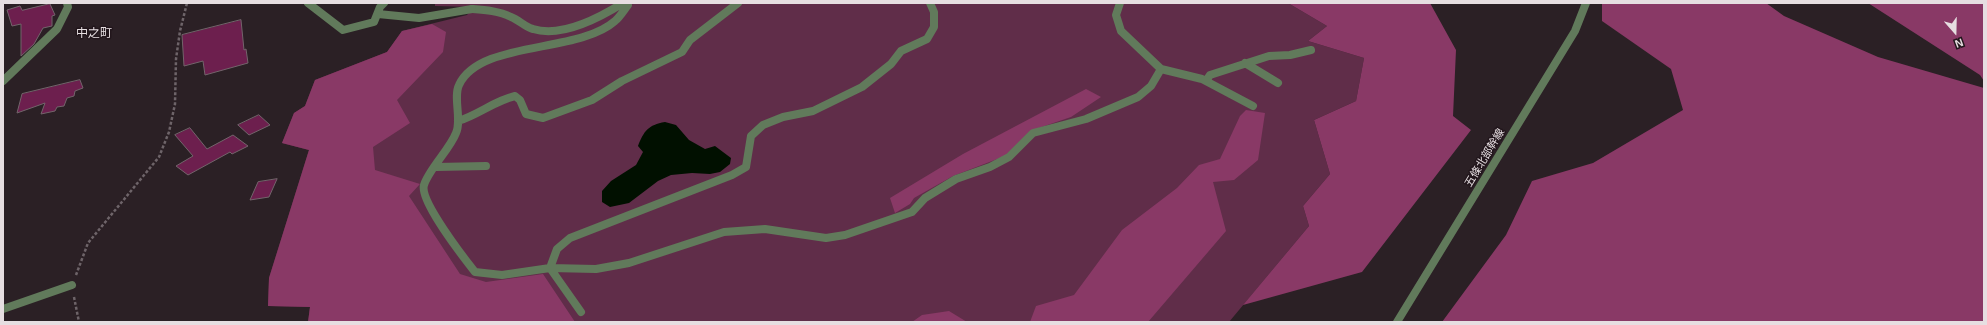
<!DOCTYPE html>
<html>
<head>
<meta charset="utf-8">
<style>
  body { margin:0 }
  #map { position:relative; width:1987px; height:325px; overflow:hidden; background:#2b2025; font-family:Arial,sans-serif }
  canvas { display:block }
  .frame { position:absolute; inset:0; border:4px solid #e6dee1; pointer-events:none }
  .north { position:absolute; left:1935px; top:12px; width:40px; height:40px; -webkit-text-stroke:3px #22161c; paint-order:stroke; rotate:160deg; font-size:11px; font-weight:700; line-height:16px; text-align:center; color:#e6dee1 }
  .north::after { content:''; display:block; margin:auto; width:14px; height:18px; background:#e6dee1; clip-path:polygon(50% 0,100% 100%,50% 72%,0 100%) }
</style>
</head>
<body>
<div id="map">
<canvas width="1987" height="325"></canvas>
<div class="frame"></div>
<div class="north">N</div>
</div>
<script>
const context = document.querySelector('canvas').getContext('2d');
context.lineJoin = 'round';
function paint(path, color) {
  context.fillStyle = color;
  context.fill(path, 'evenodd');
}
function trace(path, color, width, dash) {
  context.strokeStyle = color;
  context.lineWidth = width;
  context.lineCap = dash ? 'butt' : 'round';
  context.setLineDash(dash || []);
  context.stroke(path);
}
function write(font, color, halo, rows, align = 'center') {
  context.font = font + ' Arial,"Noto Sans JP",sans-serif';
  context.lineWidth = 3;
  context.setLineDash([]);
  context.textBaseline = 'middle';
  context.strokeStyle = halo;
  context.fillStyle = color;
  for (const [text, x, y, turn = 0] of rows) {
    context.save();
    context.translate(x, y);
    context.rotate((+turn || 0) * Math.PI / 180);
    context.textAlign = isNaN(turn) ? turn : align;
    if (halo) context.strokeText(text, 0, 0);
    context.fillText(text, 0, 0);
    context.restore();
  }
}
const green = new Path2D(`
  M435 3H1288L1327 26 1308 41 1364 58 1356 101 1314 120 1330 174 1303 206 1309 226 1229 322H308L310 307 268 306 269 278 309 150 282 143 294 113 305 106 315 80 387 52 402 31 467 15 474 7 435 6Z`);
const forest = new Path2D(`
  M1288 3H1430L1456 50 1453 116 1471 130 1362 272 1243 305 1309 226 1303 206 1330 174 1314 120 1356 101 1364 58 1308 41 1327 26Z
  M1602 3H1766L1784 16 1878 57 1984 88V322H1442L1506 235 1532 181 1593 163 1683 110 1671 69 1602 21Z
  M1868 3H1984V81L1980 75Z
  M432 24 446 32 443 52 397 100 410 123 373 147 375 170 420 184 409 196 460 274 486 282 543 274 575 322H308L310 307 268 306 269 278 309 150 282 143 294 113 305 106 315 80 387 52 402 31Z
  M1086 89 1101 97 1071 117 1030 131 1005 156 953 176 914 198 910 204 895 213 890 198 963 154Z
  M1246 110 1265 113 1258 160 1234 180 1213 182 1226 231 1148 322H1030L1036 306 1074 295 1122 230 1177 188 1199 165 1220 159 1240 116Z
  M949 311 967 322H912L922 315Z`);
const water = new Path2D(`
  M665 122 676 125 689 140 705 149 715 146 731 158 730 164 720 172 710 174 692 173 671 175 658 181 629 203 610 207 602 202V191L611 181 636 165 643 152 638 146C644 131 648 125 665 122Z`);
const building = new Path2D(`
  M50 4 55 15 52 16V26L43 28 34 44 21 56V24L12 26 7 10 20 6 22 10Z
  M241 20 244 50 246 49 248 63 205 75 203 61 184 66 182 35Z
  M80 80 83 88 75 91 74 96 67 98 64 106 57 107 55 111 41 114 45 103 17 113 22 94Z
  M259 115 270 125 249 135 238 125Z
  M190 128 207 149 233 135 248 146 232 154 230 152 188 175 176 166 193 156 175 135Z
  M277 179 269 197 250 200 258 182Z`);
const path = new Path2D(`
  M76 275 88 243 159 157 169 132 175 104 176 59 180 31 187 3
  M74 297 79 322`);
const service = new Path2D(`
  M627 3 628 5C624 10 620 17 615 21 578 54 480 40 459 85 453 97 462 120 456 133 450 149 429 169 424 185 419 200 464 258 475 272L502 275 550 268 596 269 629 263 724 232 765 229 826 238 845 235 912 212 925 198 956 179 990 167 1009 157 1033 133 1086 119 1138 97 1151 86 1161 69
  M1120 3 1116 15 1121 31 1161 69 1202 79 1253 106
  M472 9C485 10 499 11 511 17 519 20 525 27 533 29 562 38 599 18 623 3
  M1245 63 1278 83
  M1206 81 1210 75 1269 56 1290 55 1311 50
  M458 121C478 115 494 101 515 96L520 100 526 114 543 118 592 100 622 81 682 52 690 40 738 3
  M436 167 486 166
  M581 312 550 268 557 249 570 238 732 175 746 167 751 136 763 125 783 117 813 111 862 87 891 64 901 51 927 39 934 27V12L930 3`);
const minor = new Path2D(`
  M308 3 343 30 374 22 380 7 384 3
  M378 14 419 18 472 9
  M3 81 57 29 68 7 67 3
  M3 309 72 285`);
const tertiary = new Path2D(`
  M1397 322 1575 31 1586 3`);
const streetNames = [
  ["五條北部幹線",1485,158,-59]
];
const neighbourhoodNames = [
  ["中之町",94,34]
];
paint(green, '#602d49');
paint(forest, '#893966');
paint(water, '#011000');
paint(building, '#6d1f4e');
trace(building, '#73646b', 1);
trace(path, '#6e6469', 2.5, [3, 2]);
trace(service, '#617a5b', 8);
trace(minor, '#617a5b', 8);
trace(tertiary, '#617a5b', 8);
write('11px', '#e6dee1', '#22161c', streetNames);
write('12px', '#e6dee1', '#22161c', neighbourhoodNames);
</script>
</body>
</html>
